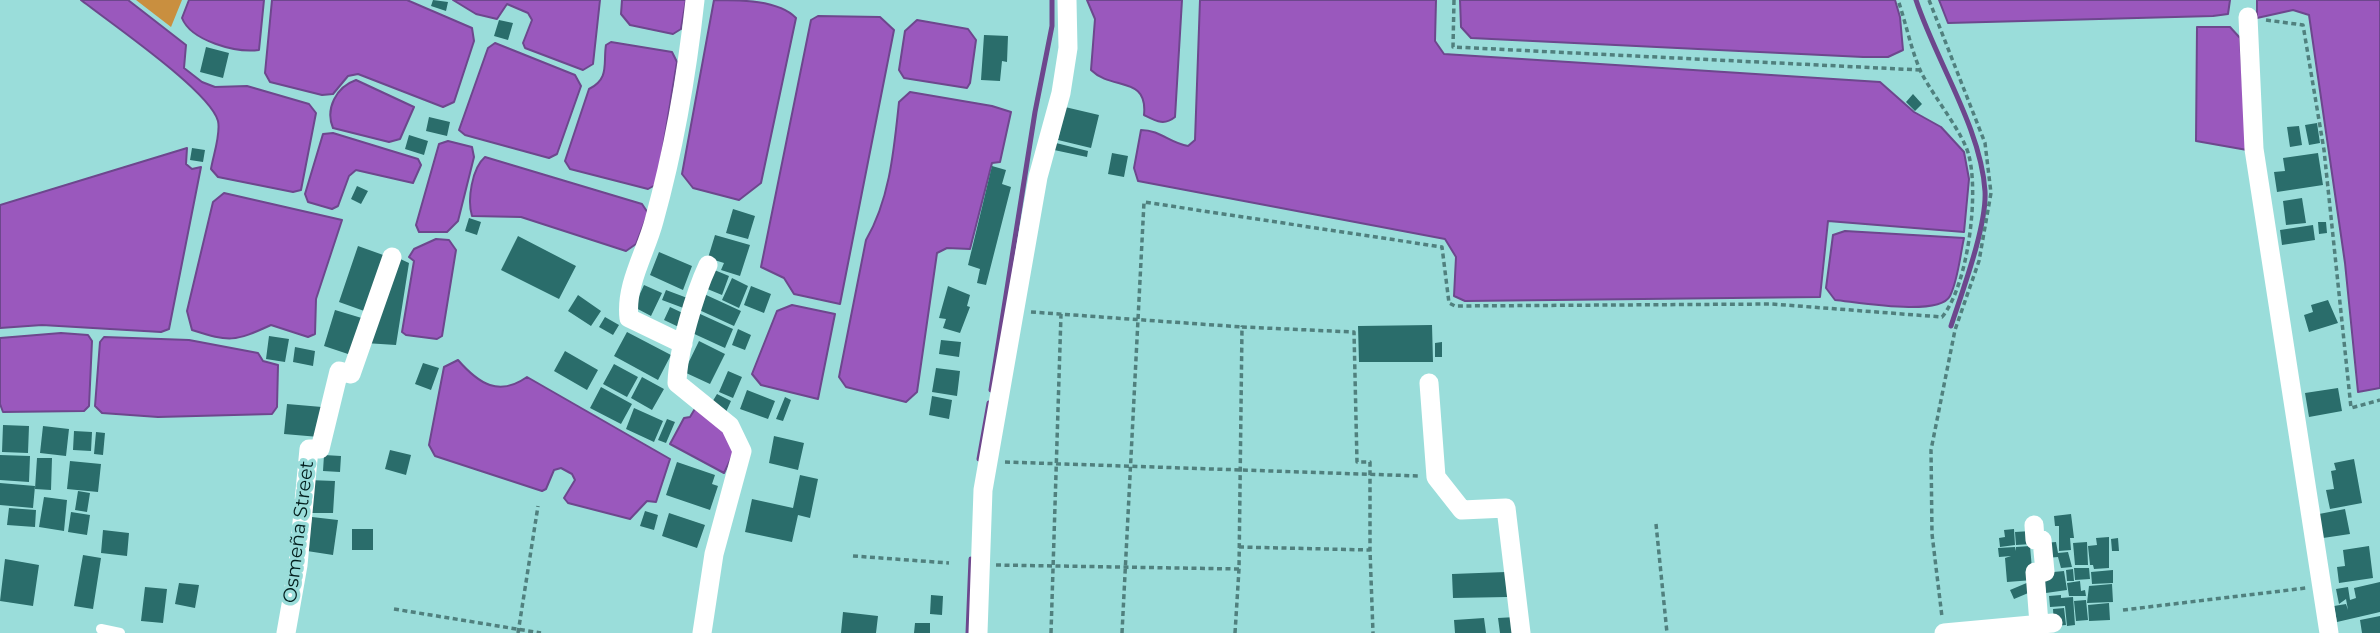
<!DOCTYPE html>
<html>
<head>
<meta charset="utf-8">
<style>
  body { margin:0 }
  canvas { display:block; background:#9addda }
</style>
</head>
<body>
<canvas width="2380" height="633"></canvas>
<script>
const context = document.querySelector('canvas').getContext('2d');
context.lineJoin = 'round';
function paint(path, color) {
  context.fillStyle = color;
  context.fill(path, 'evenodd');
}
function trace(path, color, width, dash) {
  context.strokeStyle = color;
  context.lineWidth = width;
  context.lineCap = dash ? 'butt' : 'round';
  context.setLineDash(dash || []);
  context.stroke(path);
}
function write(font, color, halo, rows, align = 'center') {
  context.font = font + ' Montserrat,sans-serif';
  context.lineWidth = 7;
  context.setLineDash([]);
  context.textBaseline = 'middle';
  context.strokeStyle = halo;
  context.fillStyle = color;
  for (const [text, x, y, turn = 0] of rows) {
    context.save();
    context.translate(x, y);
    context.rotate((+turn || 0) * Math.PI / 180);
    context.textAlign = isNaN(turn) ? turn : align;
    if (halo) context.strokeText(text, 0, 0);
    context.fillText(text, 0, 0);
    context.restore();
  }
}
const green = new Path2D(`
  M136 0H182L171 27Z`);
const water = new Path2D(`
  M81 0H128L186 45 184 68 202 82 215 87 247 86 309 104 316 113 301 190 293 192 218 177 211 169C213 156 221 134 218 121 210 91 109 22 81 0Z
  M189 0H264L259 50C236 53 191 41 182 18Z
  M272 0H407L472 28 474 41 454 102 443 107 358 74 348 76 333 94 322 95 270 82 265 73Z
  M453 0H600L593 64 583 70 525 48 523 43 532 20 528 13 507 4 497 19 476 14Z
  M622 0H686L681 29 673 34 630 25 621 14Z
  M714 0C740 0 779 0 796 18L761 183 739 200 693 188 682 174Z
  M1087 0H1182L1175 117C1164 126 1156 121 1144 115 1148 75 1112 91 1091 70L1095 19Z
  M1200 0H1436L1435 41 1444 54 1880 82 1914 112 1941 127 1964 152 1969 179 1964 232 1828 221 1820 297 1465 301 1454 296 1456 257 1445 239 1138 181 1134 168 1141 130C1160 130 1170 143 1188 146L1195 140Z
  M1460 0H1895L1900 17 1903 50 1888 57H1863L1471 38 1461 27Z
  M1939 0H2230L2228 14 2213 16 1948 23Z
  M2257 0H2380V388L2358 392 2345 263 2309 15 2293 10 2257 18Z
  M818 16 880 17 894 30 840 304 794 294 784 278 761 267 811 20Z
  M917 20 968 29 976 40 970 83 967 88 904 78 899 70 905 31Z
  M2197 27H2230L2240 38 2247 150 2196 141Z
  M611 42 672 52 677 62 657 184 648 189 570 169 565 161 589 89C610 79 603 63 606 45Z
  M495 43 575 75 581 86 557 154 549 158 465 135 459 130 488 48Z
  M356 80 414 107 400 139 389 142 333 128C325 109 336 87 356 80Z
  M910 92 992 106 1011 112 1000 162 992 163 970 249 947 248 937 253 917 392 906 402 846 387 839 377 866 240C890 199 894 149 899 102Z
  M333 133 418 159 421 165 413 183 356 170 349 176 338 206 332 209 308 202 305 194 323 134Z
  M448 141 472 147 474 157 458 221 447 232H419L416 225 439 144Z
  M187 148 186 164 192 169 201 167 169 329 161 332 42 325 0 328V205Z
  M485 157 642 204 648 213 636 244 626 251 521 217 472 216C467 200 472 168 485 157Z
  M224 193 342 220 316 299 315 334 308 337 271 325C234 342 230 342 192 330L187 311 213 202Z
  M1845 231 1964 238C1960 256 1958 280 1950 296 1939 317 1857 302 1835 300L1826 288 1833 235Z
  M436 239 449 240 456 250 442 336 437 339 406 335 402 332 414 261 409 257 414 249Z
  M792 305 835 314 818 399 761 385 752 374 777 311Z
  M61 333 88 335 92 341 89 406 84 411 3 412 0 404V338Z
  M104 337 189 340 258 353 263 361 278 365 277 407 272 414 158 417 102 413 95 406 100 342Z
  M458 360C479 384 499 397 527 377L670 459 656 502 647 501 630 519 568 503 564 498 575 480 572 474 561 468 554 470 546 489 542 491 435 456 429 445 444 367Z
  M696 407 726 433 735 450 724 473 670 444 684 418 690 417Z`);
const stream = new Path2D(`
  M1916 0C1936 61 1981 128 1985 191 1987 226 1962 292 1951 326
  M991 390 1035 112 1052 26V0
  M979 459 989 403
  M968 633 971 559`);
const building = new Path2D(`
  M433 0 448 2 446 11 431 6Z
  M499 20 513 23 508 40 494 36Z
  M984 35 1008 36 1007 62 1002 61 1000 81 981 80Z
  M206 47 229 53 223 78 200 72Z
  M1913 94 1922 104 1915 111 1906 102Z
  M1065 107 1099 115 1091 148 1058 140Z
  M429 117 450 122 447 136 426 131Z
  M2317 123 2320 143 2309 145 2305 125Z
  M2299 126 2302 145 2290 147 2287 127Z
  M409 135 428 141 424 155 405 149Z
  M1056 143 1088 151 1087 157 1054 150Z
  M192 148 205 150 203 162 190 160Z
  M1112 153 1128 156 1124 177 1108 174Z
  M2318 153 2323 185 2277 192 2274 172 2285 171 2283 158Z
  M992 166 1006 170 1002 184 1011 187 986 285 977 283 980 269 968 265Z
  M357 186 368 191 361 204 351 199Z
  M2302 198 2306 223 2286 225 2283 201Z
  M733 209 755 216 748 239 726 233Z
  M469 218 481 222 477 235 465 231Z
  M2318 222H2326L2327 233 2319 234Z
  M2313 225 2315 240 2282 245 2280 230Z
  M715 235 750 245 740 276 721 270 724 263 708 258Z
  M518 236 576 266 559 299 501 270Z
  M358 246 386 256 367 312 339 302Z
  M659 252 692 266 683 290 650 275Z
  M396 257 409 263 396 345 365 343Z
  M712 269 729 276 722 295 705 288Z
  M732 278 748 286 739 308 722 300Z
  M644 285 662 293 651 316 634 307Z
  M751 286 771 294 764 313 744 305Z
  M948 286 970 295 967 306 970 307 960 333 943 328 946 319 939 318Z
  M666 290 690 299 686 309 662 300Z
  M704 294 741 311 734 326 697 309Z
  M578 295 601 311 591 326 568 311Z
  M2328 300 2338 323 2309 332 2304 315 2313 312 2311 305Z
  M670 307 689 316 683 329 664 320Z
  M335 310 365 319 354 356 324 346Z
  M698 313 733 329 725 348 690 332Z
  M605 317 619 325 613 335 599 327Z
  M1432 325 1433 362H1359L1358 326Z
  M738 329 751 335 745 350 732 345Z
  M627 332 671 355 658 380 614 356Z
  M269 336 289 339 285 362 266 359Z
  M941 340 961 342 959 357 939 354Z
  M699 341 725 354 710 384 684 372Z
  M1442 342V357H1435V343Z
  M295 347 315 351 313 366 293 362Z
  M565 351 598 370 587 390 554 371Z
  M423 363 439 368 431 390 415 384Z
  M614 364 638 377 627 397 603 384Z
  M936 368 960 371 957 396 932 392Z
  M728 371 742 377 733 398 719 392Z
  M642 377 664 389 652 410 631 398Z
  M601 387 632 404 621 424 590 408Z
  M2338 388 2342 411 2309 417 2305 393Z
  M747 390 775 401 768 419 740 409Z
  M717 394 731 401 726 412 711 404Z
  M932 396 952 400 949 419 929 415Z
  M785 397 791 400 783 421 776 419Z
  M287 404 322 407 319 437 284 434Z
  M634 408 663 421 654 442 626 429Z
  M667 419 675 422 666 443 658 440Z
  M3 425 29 426 28 453 2 452Z
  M43 426 69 429 66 456 40 453Z
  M74 431 92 432 91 451 73 450Z
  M96 432 105 433 103 455 94 454Z
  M774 436 804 443 798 470 769 463Z
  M390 450 411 455 406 475 385 469Z
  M0 455 30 456 29 482 0 480Z
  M324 455 341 456 340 472 323 471Z
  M37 458H52L51 490 35 489Z
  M2354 459 2362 503 2330 509 2326 490 2334 489 2331 471 2336 470 2334 463Z
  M70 461 101 464 98 492 67 489Z
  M677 462 715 475 712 484 718 486 710 510 666 495Z
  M800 475 818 479 810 518 798 515 792 542 745 532 752 499 793 508Z
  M308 480 335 481 333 513H307Z
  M0 483 35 486 33 508 0 505Z
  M78 491 90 493 87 512 75 510Z
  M44 497 67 500 64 531 39 527Z
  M9 508 36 510 35 527 7 525Z
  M2345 509 2350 534 2323 538 2319 514Z
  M645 511 658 515 654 530 640 526Z
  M71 512 90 515 87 535 68 532Z
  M669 513 705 525 697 548 662 536Z
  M2071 514 2074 538H2070L2071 550 2059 551V526H2055L2054 516Z
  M312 517 338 520 333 555 307 551Z
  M352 529H373V550H352Z
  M2014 529 2015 545 2000 547 1999 538 2005 537 2004 530Z
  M103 530 129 533 127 556 101 553Z
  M2031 531 2032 544 2016 545 2015 532Z
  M2109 537V568L2094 569 2093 565H2090L2088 546 2097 545 2096 538Z
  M2118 538 2119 551H2112L2111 539Z
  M2056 542 2058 553 2068 552 2072 567 2061 568 2058 557 2046 558 2044 543Z
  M2087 542 2088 565H2075L2073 543Z
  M2030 546 2033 580 2007 582 2005 558 2011 556 1999 557 1998 548 2015 547 2016 551V547Z
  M2369 546 2373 578 2339 583 2337 567 2345 566 2343 550Z
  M83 555 101 558 93 609 74 606Z
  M5 559 39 565 33 606 0 601Z
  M2074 568H2089L2090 579 2075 580Z
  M2073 569 2074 581H2067L2066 570Z
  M2113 570V583L2092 584 2091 572Z
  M2064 571 2067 590 2046 593 2043 573Z
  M1506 572 1507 597 1453 598 1452 574Z
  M2080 581 2081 591 2085 590 2086 596H2069L2067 583Z
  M2029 582 2033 591 2014 599 2010 590Z
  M2380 582V612L2337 622 2334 606 2346 604 2348 610 2346 599 2339 604 2336 589 2348 587 2350 600 2356 598 2354 588Z
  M179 583 199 585 195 608 175 604Z
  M2112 584 2113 602 2087 603 2089 586Z
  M145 587 167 589 163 623 141 621Z
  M931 595 943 596 942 615 930 614Z
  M2061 595V598L2073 597 2075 625 2067 626 2065 606 2050 607 2049 596Z
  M2086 600 2088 620 2076 621 2074 601Z
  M2109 603 2110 620 2089 621 2088 605Z
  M2064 608 2066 625 2054 626 2053 609Z
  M843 612 878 616 876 633H841Z
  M2380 616V633H2362L2360 620Z
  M1516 617 1518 633H1500L1498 618Z
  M1484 618 1486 633H1455L1454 620Z
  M915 623H930V633H914Z`);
const path = new Path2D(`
  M1454 0 1453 47 1920 70
  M1929 0 1985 143 1991 193 1979 261 1955 330 1931 450 1932 534 1942 617
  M2266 20 2303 25 2324 150 2351 408 2380 400
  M1031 312 1242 327
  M1005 462 1420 476
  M1656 524 1667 633
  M1239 547 1370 550 1373 633
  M853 556 949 563
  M996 565 1239 569
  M394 609 541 633
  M2123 610 2306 588
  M518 633 538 506
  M1051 633 1061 314
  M1122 633 1144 202 1442 247 1449 303 1455 306 1772 304 1942 317C1968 286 1979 195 1969 156 1964 134 1933 96 1921 72 1911 50 1906 23 1898 0
  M1235 633 1239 569 1242 327 1354 332 1357 462H1370V550`);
const service = new Path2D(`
  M101 629 120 633`);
const minor = new Path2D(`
  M2248 17 2254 149 2329 633
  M683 344 629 318C625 285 646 252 654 221 674 149 687 74 695 0
  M1429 383 1436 477 1462 510 1506 508 1521 633
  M2034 525 2035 540H2042L2045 572H2035L2039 624
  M286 633 298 565 309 449H320L339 371 351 374 392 257
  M702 633 714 554 742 451 730 426 677 383C678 351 694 295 708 265
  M978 633 983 490 1038 177 1061 93 1068 48 1067 0
  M1944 633 2053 623`);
const streetNames = [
  ["Osmeña Street",299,532,-83]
];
paint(green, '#c98f3f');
paint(water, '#9a58bd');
trace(water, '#6d478d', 2);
trace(stream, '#6d478d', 5);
paint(building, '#2a6d6b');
trace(path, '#50807e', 3.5, [5, 3.5]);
trace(service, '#fff', 10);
trace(minor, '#fff', 19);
write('19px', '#031f1e', '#9addda', streetNames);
</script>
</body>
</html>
